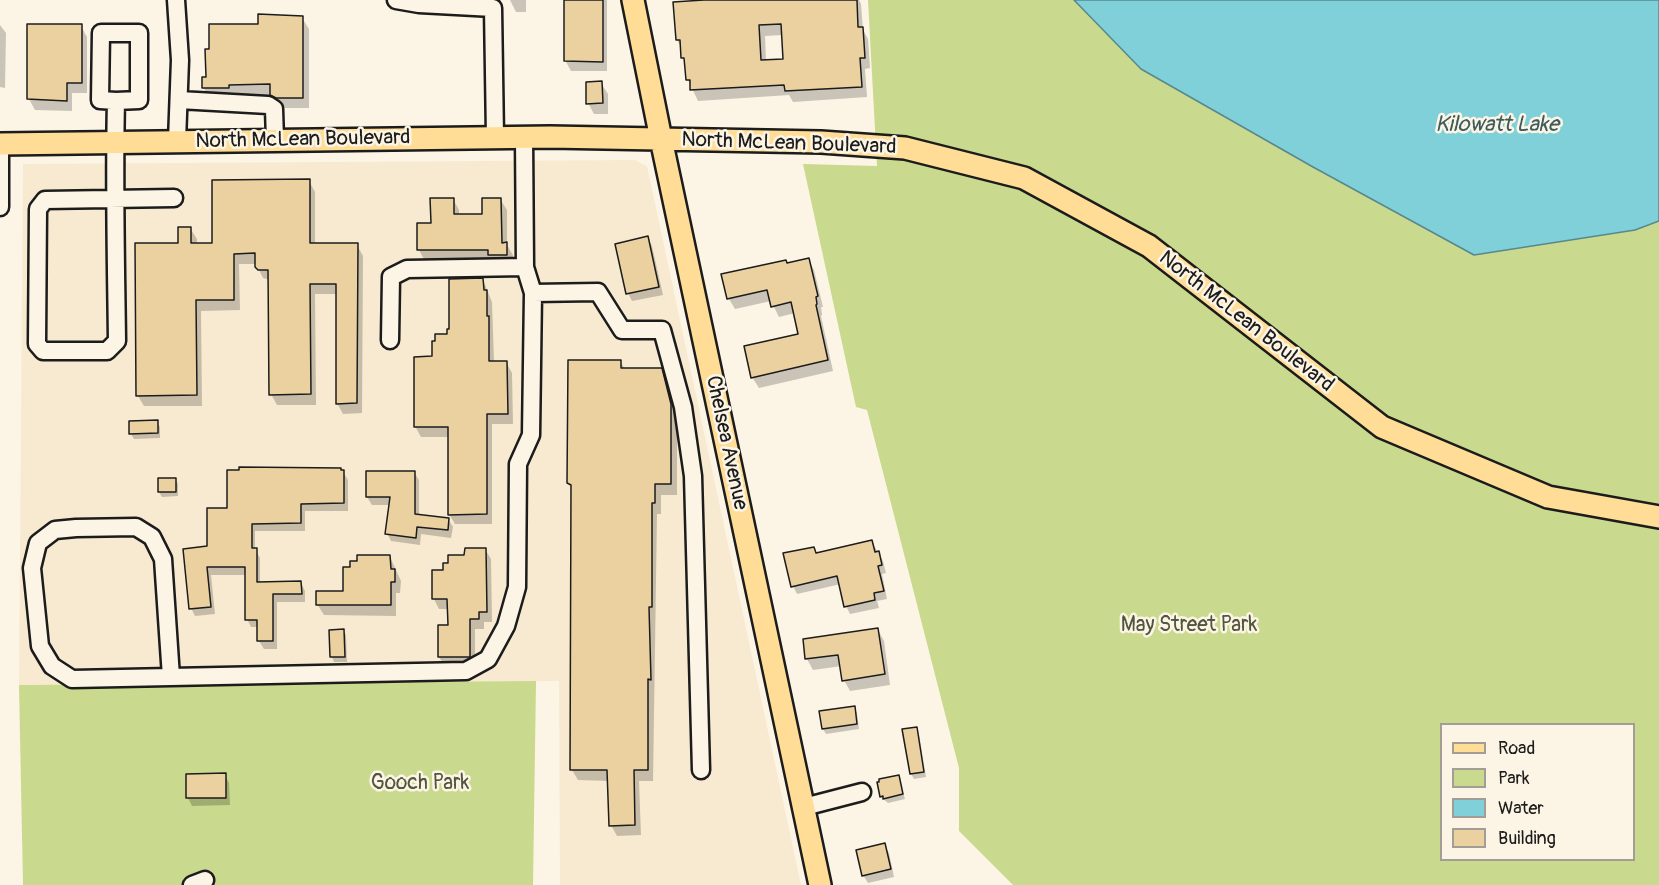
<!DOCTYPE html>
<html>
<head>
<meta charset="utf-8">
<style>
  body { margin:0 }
  #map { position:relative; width:1659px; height:885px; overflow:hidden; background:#fcf5e5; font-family:Pangolin,sans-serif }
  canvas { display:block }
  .legend { position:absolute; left:1440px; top:723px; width:195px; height:138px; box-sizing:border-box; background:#fcf5e5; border:2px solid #a29e95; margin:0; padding:8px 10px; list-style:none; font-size:18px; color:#1c1c1c }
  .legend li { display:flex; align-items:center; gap:12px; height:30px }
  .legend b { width:30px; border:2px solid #a29e95 }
</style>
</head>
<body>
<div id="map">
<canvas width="1659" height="885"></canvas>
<ul class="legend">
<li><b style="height:8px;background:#ffdd96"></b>Road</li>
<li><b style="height:16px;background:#c9d98d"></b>Park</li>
<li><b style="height:16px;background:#80d0da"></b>Water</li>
<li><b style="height:16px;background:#ecd1a0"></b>Building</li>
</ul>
</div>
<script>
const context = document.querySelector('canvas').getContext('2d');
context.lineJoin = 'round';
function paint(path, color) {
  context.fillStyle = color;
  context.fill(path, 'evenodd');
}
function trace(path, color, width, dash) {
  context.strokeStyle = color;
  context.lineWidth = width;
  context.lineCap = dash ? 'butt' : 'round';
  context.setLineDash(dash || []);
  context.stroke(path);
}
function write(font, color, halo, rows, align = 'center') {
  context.font = font + ' Pangolin,sans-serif';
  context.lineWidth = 5;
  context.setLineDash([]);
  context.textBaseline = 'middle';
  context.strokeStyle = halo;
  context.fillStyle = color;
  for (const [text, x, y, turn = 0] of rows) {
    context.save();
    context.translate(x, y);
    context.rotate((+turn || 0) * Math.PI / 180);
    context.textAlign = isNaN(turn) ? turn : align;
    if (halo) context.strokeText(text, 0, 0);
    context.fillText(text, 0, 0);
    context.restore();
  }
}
const built = new Path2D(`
  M635 160 647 166 801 885H560L559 681 19 685 23 164Z`);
const green = new Path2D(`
  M868 0H1074L1141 69 1474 255 1635 230 1659 221V885H1013L959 831V768L867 410 856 407 803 164 877 166ZM1442 724H1634V860H1442Z
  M536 681 533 885H23L19 685Z`);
const water = new Path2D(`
  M1074 0H1659V221L1635 230 1474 255 1313 167 1141 69Z`);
const shadow = new Path2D(`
  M510 0H526V12H516Z
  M566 0H607V71H571L565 60Z
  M733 0H859L861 4 863 30 868 39 870 68 865 69 867 97 793 102 789 95 698 101 688 80 683 50 677 40ZM783 35 785 61H766L765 36Z
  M302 18 309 29V108H284L278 106 272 95H234L210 98 203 87 207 78 260 26Z
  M0 25 6 33 5 88 0 87Z
  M81 26 87 37V93H72V111L35 110 29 99Z
  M601 83 608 94V114H594L588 103Z
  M309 181 315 192V244L357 245 363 256 362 413 343 414 337 403V294H315L316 405H277L271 394 270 280 263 278 256 264H239L240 310 201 311 202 406H144L138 396 180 244 190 228 197 239V245H214Z
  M453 199 459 210V216L483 215 500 199 507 210V245L513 255 512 265 425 261 419 250 432 224Z
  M648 238 652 246 663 295 632 301 628 293Z
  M808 259 814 270 823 307H821L822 315 821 316 833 371 759 388 752 377 800 335 795 313 779 317 771 301 735 309 729 299 787 264Z
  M483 280 492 302 494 362H506L512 373 513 424H492V524H455L449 514V437H421L415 426 434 358Z
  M620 361 625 369 661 370 667 380 677 416V495H661V514H657L653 781H639L641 835 617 836 611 825 609 781 578 780 572 770 573 490 569 483Z
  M157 422 160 427V438L134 439 131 434Z
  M343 472 348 480V511H305V531H255V549L260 558V583H301L305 591V602H277V649H264L259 641V627H251L247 619V575H211L215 614 195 616 191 608 208 548 228 509Z
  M414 472 419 480V516L448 519 453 527 451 538 421 534 420 545 391 541 387 533 390 505H372L367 497Z
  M175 479 178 484V496L162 497 159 492Z
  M872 542 883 561 886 573 882 574 887 599 877 601 879 608 850 614 846 606 841 584 797 594 793 586Z
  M485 549 491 559 492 622H484V629H475V667H445L439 657 449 626V609H439L434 599 433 572H445L466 557Z
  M390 557 401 581 400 593H396V616L324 615 317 604 345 592 351 568Z
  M343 630 346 635 347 662H334L332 657 331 631Z
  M878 630 884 641 890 685 850 691 844 680 842 666 813 670 807 659 804 640Z
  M854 708 857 713 859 729 826 734 823 729 821 713Z
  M917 729 919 734 926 777 914 779 911 774Z
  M225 775 229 783 230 805 192 806 188 798Z
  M898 777 905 799 888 803 882 798 890 796Z
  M884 845 889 853 894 877 868 883 863 875Z`);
const building = new Path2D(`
  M564 0H603V62L564 61Z
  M704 0H857L858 27H863L865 58H860L862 87 785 91 784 85 690 90V80H686L684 58H681L680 40H676L673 2ZM781 24 783 59 761 60 759 25Z
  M258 14 303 16V98H276L270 95V84L229 85V88H202V77H206L205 49H209V24H258Z
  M27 24H82V83H67V101L27 99Z
  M602 81 603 103 586 104V82Z
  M310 179V243H358L357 403 336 404V284H310L311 394 269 395 268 270H258L255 267V253L234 254V300H196L197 395 136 396 135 243H178V227H191V243H212V180Z
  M430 198H454V214H482V198H501L502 243 507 242V255H488V250H417V223H431Z
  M648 236 659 287 626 294 615 244Z
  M809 258 818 296 816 297 817 304 816 305 828 360 751 378 744 346 798 334 791 302 771 307 767 290 727 299 721 274 786 260 787 263Z
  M483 278 484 290H487V316H489V361H507L508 414H487V514L448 515V427H414V357L432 356V341H435V334H447V329H449V279Z
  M568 360H621V368H662L671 404V484H655V503H652V607H649L651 680 648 679V770H634L635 825 609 826 607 770H570L571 485 567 483Z
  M158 420V433L129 434V421Z
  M239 467 341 468V470H344V503L301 504V523L252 524V548H257V582L301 581 302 594H273V641H257V620H245V567H207L211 607 189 609 183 549 207 546V508H227V470H239Z
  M366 471H415V514L449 518 448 530 417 527 416 538 385 534 390 497H366Z
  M158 478H176V492H158Z
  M872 540 875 552 879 551 882 565 878 566 884 591 874 593 875 600 844 607 837 576 791 587 783 553 814 547 816 553Z
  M465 548H486L487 612H479V619H470V657H438V625H448L447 599H432V570H443V563H448V555H464Z
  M357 555H390L391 569H395V582H391V605H316V591H343V567H350V561H357Z
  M878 628 885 674 842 681 838 655 805 659 803 639Z
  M344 629 345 657H330L329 630Z
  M855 706 857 724 822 729 819 711Z
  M917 727 924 772 910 774 902 729Z
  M226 773V798H186V774Z
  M899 775 903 794 883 799V796L880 797 877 782H879V779Z
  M885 843 891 869 862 876 856 850Z`);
const minor = new Path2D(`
  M176 0 180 60 177 141
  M396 0 419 4 493 8 495 137
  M179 100 268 105 274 109 275 140
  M116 101 100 100 101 33H139V100L116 101C114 181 116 261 117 341L107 351H43L37 344 38 209 45 200 174 198
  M0 207V144
  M533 293 598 292 622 330H662L683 407 693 476 701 770
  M390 340 391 277 407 269 525 267
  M171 677 163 559 152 537 136 527 76 528 55 530 38 543 32 568 40 646 52 666 72 679 466 671 488 659 506 626 517 587 518 464 531 435 533 293 525 267 524 137
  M804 807 862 792
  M192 885 205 880`);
const major = new Path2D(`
  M633 0 661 139 820 885
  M0 144 550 137 821 142 905 148 1024 178 1149 246 1382 427 1548 497 1659 517`);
const streetNames = [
  ["North McLean Boulevard",303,140,-1],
  ["North McLean Boulevard",789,144,2],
  ["North McLean Boulevard",1246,322,38],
  ["Chelsea Avenue",726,443,78]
];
const parkNames = [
  ["May Street Park",1189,626],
  ["Gooch Park",420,784]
];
const waterNames = [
  ["Kilowatt Lake",1497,125]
];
paint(built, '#f7ead0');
paint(green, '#c9d98d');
paint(water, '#80d0da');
trace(water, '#58888e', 1.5);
paint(shadow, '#0003');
paint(building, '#ecd1a0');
trace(building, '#1c1c1c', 1.5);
trace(minor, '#1c1c1c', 21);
trace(major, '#1c1c1c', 26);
trace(minor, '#fcf5e5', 16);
trace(major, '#ffdd96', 21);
write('21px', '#1c1c1c', '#fcf5e5', streetNames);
write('21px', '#50553e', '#fcf5e5', parkNames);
write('italic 22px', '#3f5b5e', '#fcf5e5', waterNames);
</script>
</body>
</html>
